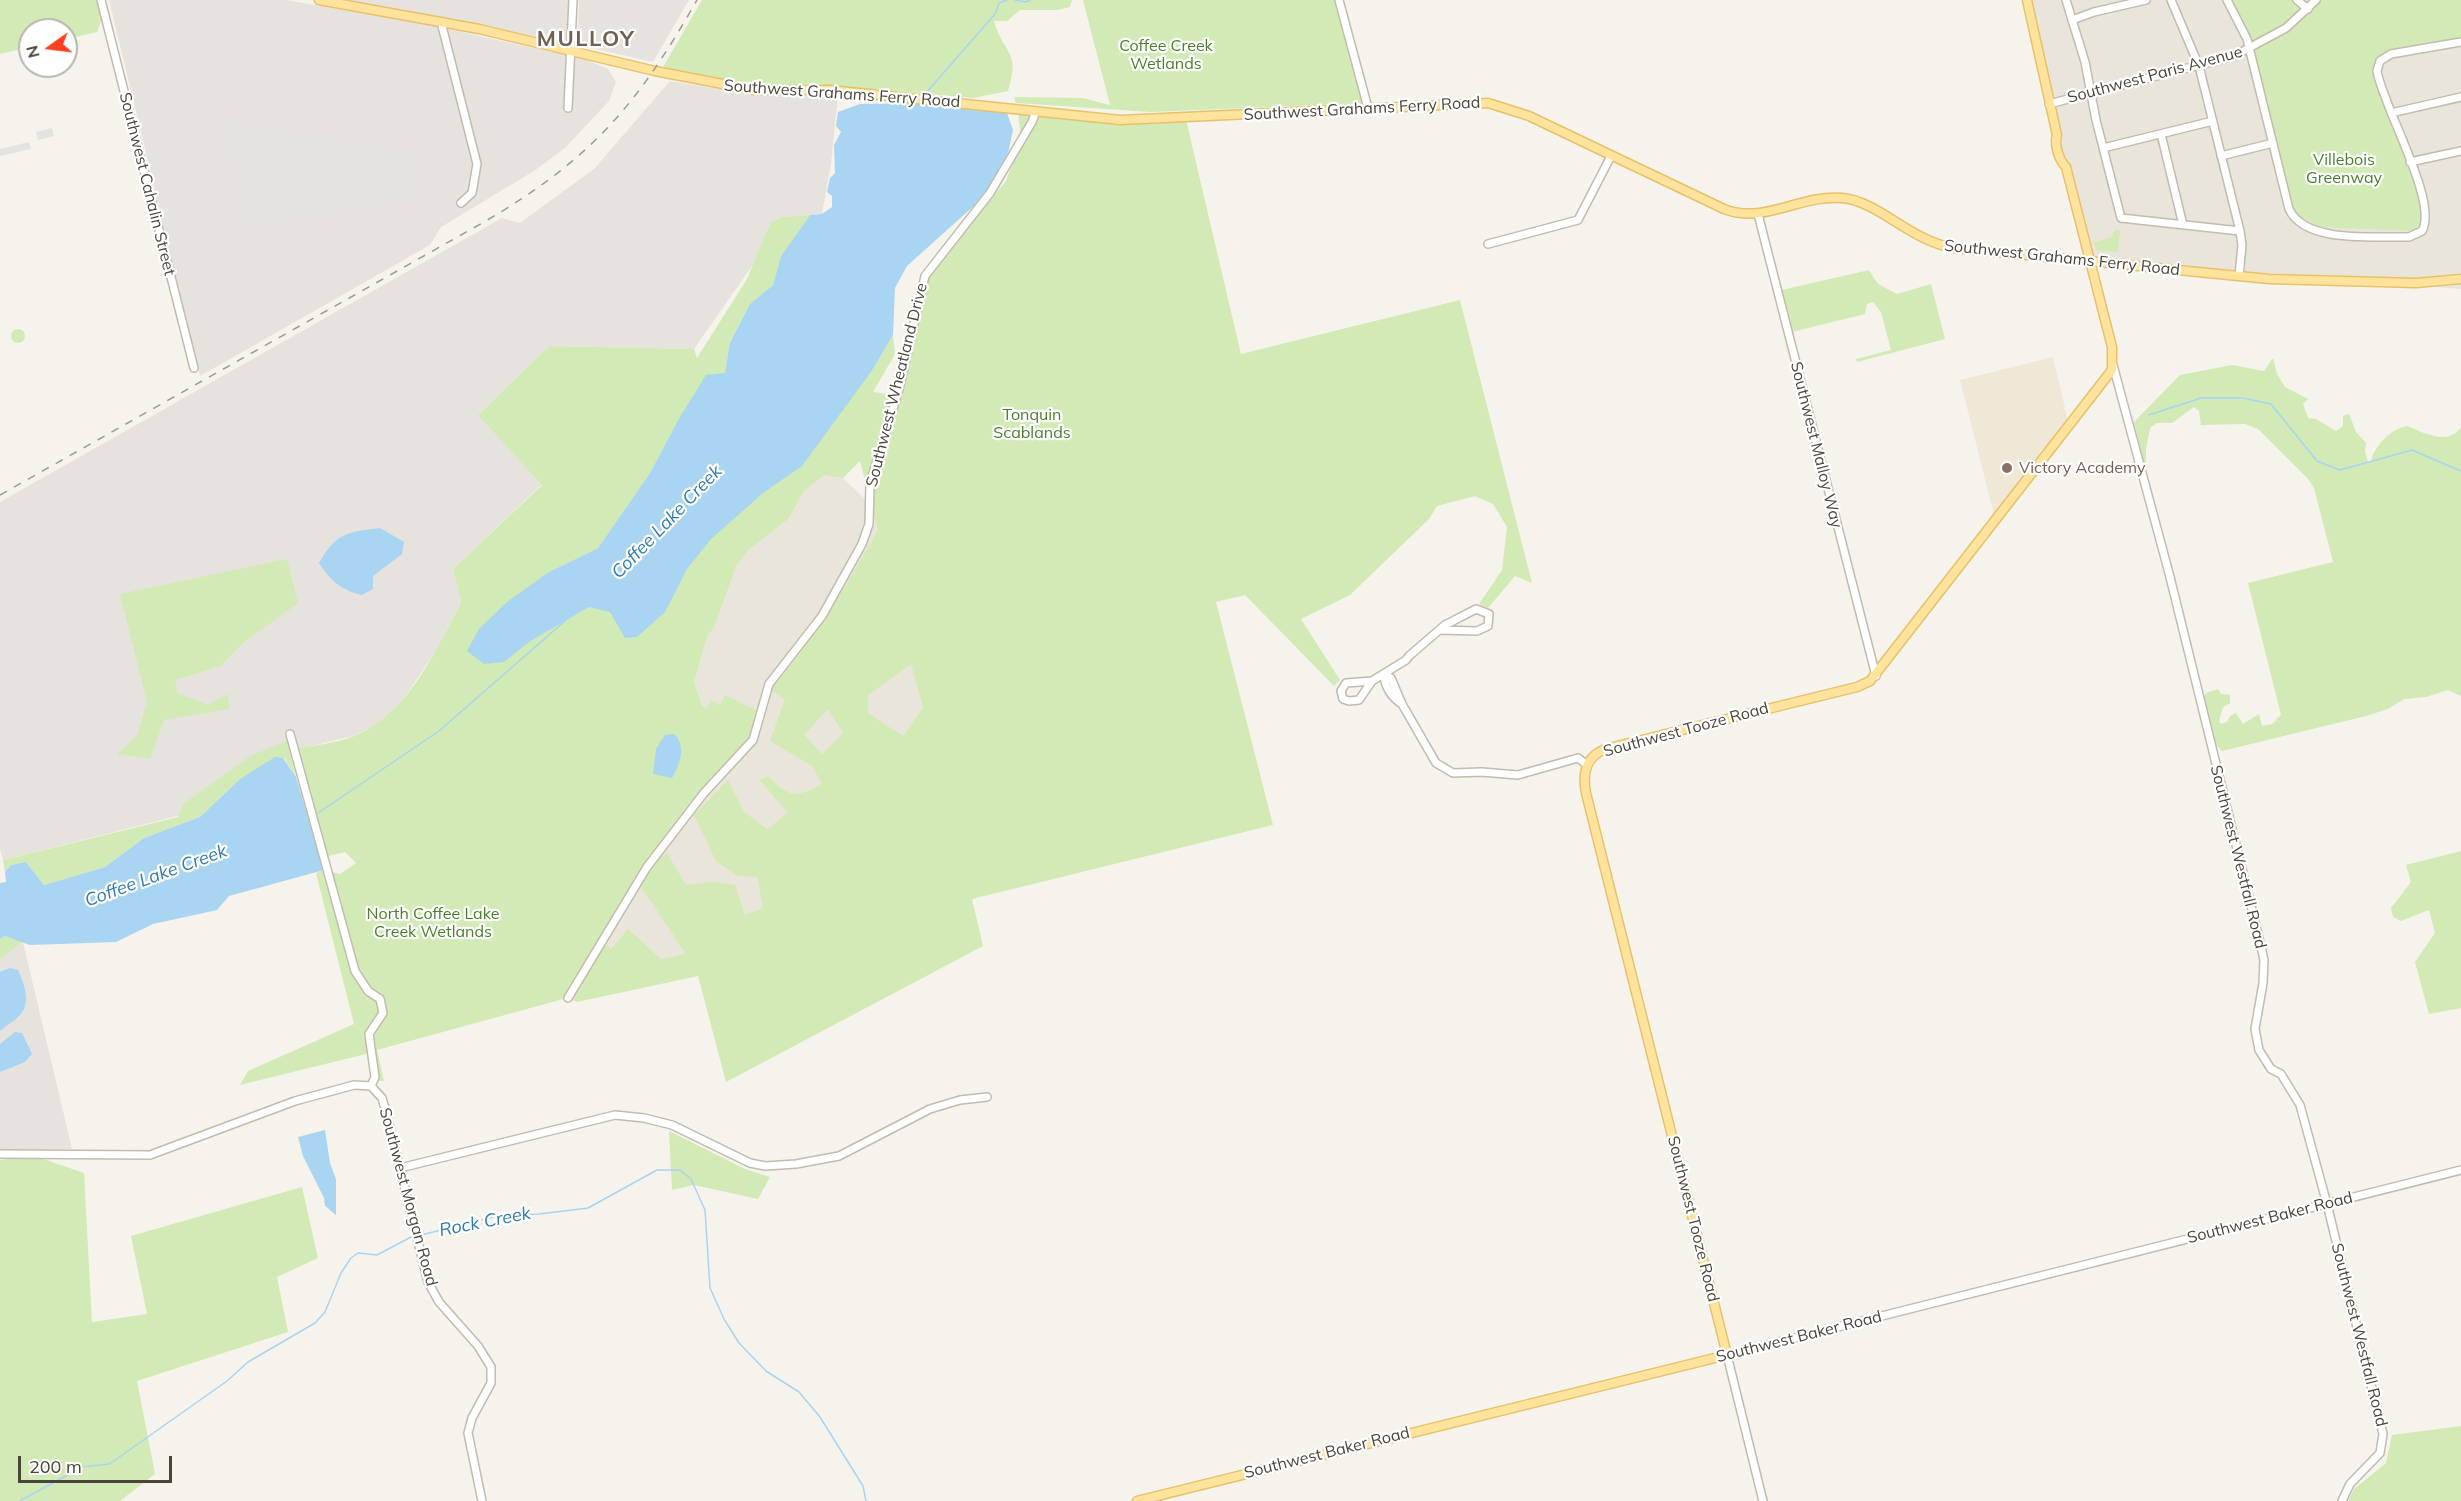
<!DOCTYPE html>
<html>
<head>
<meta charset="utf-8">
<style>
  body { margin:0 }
  #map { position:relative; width:2461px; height:1501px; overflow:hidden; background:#f6f3ec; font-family:Mulish,sans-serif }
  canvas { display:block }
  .north { position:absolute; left:18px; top:18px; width:60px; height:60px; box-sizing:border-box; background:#fff; border:2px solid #b7b4b0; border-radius:50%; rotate:256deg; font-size:16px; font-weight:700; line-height:24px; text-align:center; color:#4b4439 }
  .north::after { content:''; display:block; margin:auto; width:21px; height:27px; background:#fc3f1d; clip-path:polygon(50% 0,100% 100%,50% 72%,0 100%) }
  .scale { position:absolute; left:18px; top:1456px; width:154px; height:27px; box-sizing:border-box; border:3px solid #4b4439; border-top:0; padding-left:8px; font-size:18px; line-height:21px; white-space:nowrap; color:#4b4439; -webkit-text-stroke:4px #fff; paint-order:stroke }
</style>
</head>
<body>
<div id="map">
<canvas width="2461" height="1501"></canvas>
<div class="north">N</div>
<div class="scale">200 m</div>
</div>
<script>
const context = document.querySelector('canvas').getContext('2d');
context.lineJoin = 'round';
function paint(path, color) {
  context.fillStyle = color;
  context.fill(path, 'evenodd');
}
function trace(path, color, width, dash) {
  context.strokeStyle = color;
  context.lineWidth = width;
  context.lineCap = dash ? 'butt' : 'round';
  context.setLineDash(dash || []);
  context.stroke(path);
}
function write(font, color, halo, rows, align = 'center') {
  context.font = font + ' Mulish,sans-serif';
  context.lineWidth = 4.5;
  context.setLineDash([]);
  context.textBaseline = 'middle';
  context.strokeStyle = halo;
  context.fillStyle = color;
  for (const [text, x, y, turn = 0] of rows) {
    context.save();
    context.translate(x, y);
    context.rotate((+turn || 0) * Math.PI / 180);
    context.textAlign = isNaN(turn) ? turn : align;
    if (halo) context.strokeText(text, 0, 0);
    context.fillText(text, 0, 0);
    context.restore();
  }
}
const residential = new Path2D(`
  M2030 0H2461V289L2085 261Z
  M813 473 843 478 872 506 923 707 753 955 697 969 594 956 640 870 691 801 701 796 720 705 711 700 707 708 702 706 694 682 708 634 741 555Z`);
const industrial = new Path2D(`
  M109 0H286L429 25 584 59 608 69 616 82 609 101 565 148 534 171 441 227 430 245 200 376Z
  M347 0H569L568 35 565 40 555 41Z
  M579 0H689L653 62 583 46 578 39Z
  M670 81 754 95H838L831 164 822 214 781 217 770 223 754 263 694 349 549 346 479 414 542 484 453 569 461 601 437 649 411 688 396 708 377 725 353 736 261 758 181 815 3 860 0 849V502L502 218 520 223 594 169Z
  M23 942 72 1149 0 1151V959Z`);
const education = new Path2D(`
  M2053 357 2068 421 1994 515 1960 380Z`);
const green = new Path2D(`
  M0 0H98L102 19 97 32 66 39V30H30V47L0 54Z
  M702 0H1072L1070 7 1057 10H1020L1007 21H994C1004 55 1021 51 1008 91L973 98 814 84 766 85V88L663 67Z
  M1083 0H1338L1365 103 1151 112 1016 103 1014 97 1083 98 1110 105Z
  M2228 0H2293L2304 10 2282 28 2252 46Z
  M2320 0H2461V38L2387 50C2378 56 2375 62 2374 73L2415 185 2421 213V222L2414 231 2319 227 2296 214 2292 207 2253 52 2289 28Z
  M1018 112 1186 120 1241 354 1460 300 1532 583 1515 576 1488 608 1479 604 1502 570 1507 527 1493 504 1475 496 1437 506 1429 519 1350 595 1301 619 1340 680 1334 686 1245 595 1216 602 1273 825 972 899 983 946 726 1082 698 976 577 1002 567 998 377 1050 384 1081H377L370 1053 240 1085 248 1071 354 1024 316 873 324 870 340 874 356 863 345 852 325 857 296 749C315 745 336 743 354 736 408 715 436 650 461 602L453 569 542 485 478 415 549 346 694 349 697 358 747 279 770 223 781 217 810 215 781 256 773 285 750 304 730 341 725 374 677 422 650 473 598 548 549 572 529 642 564 621 873 369 893 335 895 354 873 392 897 395 920 280 1006 181 1021 139ZM860 461 878 530C846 587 813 640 770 690L785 699 770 741 812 766 822 784C796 798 789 798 768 776L760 780 788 813 767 829 744 812 728 780 694 815 716 861 737 876 757 877 763 908 745 915 735 885 712 882 686 885 667 853 638 876 691 801 701 796 756 733 760 712 725 695 720 705 711 700 707 708 702 706 694 682 708 634 713 629 737 564 749 549 788 519 803 492 824 475 843 478ZM911 664 923 707 903 736 868 713V695ZM828 709 843 733 822 754 804 735ZM636 879 686 954 661 959 628 929 611 949 603 942Z
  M2115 229 2120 231 2118 252 2098 251 2093 243 2112 237Z
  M1869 270 1878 284 1897 294 1931 284 1945 339 1857 362 1856 359 1891 350 1881 312 1873 302 1867 304 1865 314 1792 332 1782 290Z
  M11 336a7 7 0 1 1 14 0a7 7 0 1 1-14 0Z
  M2273 358 2277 374 2285 387 2308 399 2303 404 2308 418 2316 419 2336 431 2343 426V416L2349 414 2356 432 2366 443 2365 452 2368 462 2371 461C2375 445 2391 429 2407 426 2423 432 2448 447 2461 427V696L2448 690 2426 697 2404 699 2388 709 2366 716 2222 751 2214 743 2202 698 2206 693 2218 689 2221 694 2230 695V703L2223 707 2219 721 2221 724 2227 722 2230 716 2236 713 2243 724 2259 714 2262 726 2272 724 2281 715 2248 583 2333 562 2314 488 2308 479 2258 429 2245 424 2201 425 2199 411 2194 407 2172 423H2157L2150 428 2146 449V472L2134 422 2180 375 2232 365 2264 371Z
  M287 559 298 603 243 643 220 666 175 680 177 693 208 705 228 694 229 709 164 720 150 759 117 754 137 736 147 702 120 594Z
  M287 741 296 777 284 758 240 779 200 817 144 838 105 867 44 885 26 862 11 865 5 872 3 860 178 817 182 805 252 755Z
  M2461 851V1008L2429 1014 2415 962 2435 933 2429 910 2401 921 2393 917 2391 908 2411 882 2406 865Z
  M5 936 23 942 0 959V939Z
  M669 1131 745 1169 770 1177 758 1199 694 1185 672 1190Z
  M32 1155 84 1173 92 1322 147 1314 131 1236 302 1187 318 1258 277 1277 288 1332 137 1381 155 1474 120 1501H0V1160Z
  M2461 1426V1501H2348L2354 1489 2386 1463 2392 1435Z`);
const parking = new Path2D(`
  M228 124 411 155 403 199 252 224Z
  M52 128 54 136 38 140 36 132Z
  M29 142 31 149 0 156V149Z`);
const water = new Path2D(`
  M921 103 1007 113 1013 130 1008 154 1000 171 986 195 907 266 895 288 893 335 873 369 802 466 763 493 711 539 687 569 665 612 637 637 625 638 610 612 589 607 529 642 504 662 484 664 467 651 479 629 507 602 549 572 598 548 650 473 677 422 706 375 725 373 730 342 750 304 773 285 781 256 810 215 822 214 832 207V196L827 192 830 178 835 173 834 145 841 132 836 126 838 112 860 104Z
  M380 528 404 542 402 554 373 576V589L362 595C341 590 331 581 319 563 336 533 347 532 380 528Z
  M674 734C687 746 680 764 672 778L653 774 656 749 665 735Z
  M275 757 283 758 296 777 324 870 229 896 217 910 153 924 116 942 30 945 5 936 0 939V883L6 882 5 872 11 865 26 862 44 885 105 867 144 838 200 817 240 779Z
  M10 968 18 970C24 984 32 1003 19 1016 14 1022 6 1025 0 1031V972Z
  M15 1032 22 1033 32 1054 25 1062 0 1072V1044Z
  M325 1130 330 1163 336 1179V1215L325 1206 324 1198 303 1156 298 1137Z`);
const stream = new Path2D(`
  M1015 0 1026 2 1030 0
  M925 94 995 14 999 3 1007 0
  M2149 415 2201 398H2243L2271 404 2317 461 2340 470 2412 450 2461 471
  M315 815 439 731 566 620
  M421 1235 501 1215 539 1214 588 1208 657 1170H680L691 1179 705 1210 710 1288 724 1319 739 1343 766 1371 799 1392 820 1417 863 1486 866 1501
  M20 1501 82 1467 109 1464 118 1458 227 1381 248 1362 315 1323 325 1312 341 1273 351 1258 358 1253 377 1255 413 1236`);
const minor = new Path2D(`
  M101 0 194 368
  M1339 0 1368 108
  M2066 0 2085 62 2096 120 2121 218 2240 231
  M2171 0 2199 66 2240 231 2242 245 2239 276
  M2227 0 2247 39 2289 209C2305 244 2376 236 2409 237L2422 231C2439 202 2383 107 2377 71L2380 61 2391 54 2461 42
  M2297 0 2308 9
  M2072 20 2094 12 2146 0
  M441 22 477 164 472 193 461 203
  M2049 104 2234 56 2286 28 2316 0
  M568 108 573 0
  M2391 113 2461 97
  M2161 134 2183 225
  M2103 148 2213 121
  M2221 156 2273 143
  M2410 162 2461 151
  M1758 214 1876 676
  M1488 244 1578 220 1611 156
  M2113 365 2170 577 2259 938 2264 960 2263 983 2255 1029 2259 1050 2271 1069 2281 1074 2300 1105 2327 1204 2383 1434 2380 1453 2350 1484 2342 1501
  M1384 674 1391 678 1402 704 1436 763 1453 773 1482 772 1518 775 1578 758 1587 765
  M1384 674C1384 686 1392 698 1402 704
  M1372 681 1406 660 1409 656 1445 625 1449 623 1476 609 1489 614 1488 626 1477 631 1440 630
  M1372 681 1359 700 1349 701 1343 699 1341 691 1346 683Z
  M290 734 355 971 368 991 380 999 383 1013 369 1034 375 1077 371 1086
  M568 998 647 867 704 793 753 740 769 684 822 616 862 544 869 524 870 484 899 389 925 276 990 193 1032 122 1036 111
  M0 1154 150 1155 295 1101 354 1085 371 1086 382 1098 386 1112 428 1282 439 1302 478 1346 491 1367V1383L472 1418 468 1433 482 1501
  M400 1168 615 1115 644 1118 672 1125 750 1163 765 1166 796 1164 839 1156 930 1109 960 1100 987 1097
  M1763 1501 1727 1355 2461 1170`);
const major = new Path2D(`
  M319 0 479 29 655 71 754 90H830L1120 120 1488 103 1529 116 1724 209C1764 225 1801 194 1842 198 1879 201 1911 242 1955 248L2269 279 2416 283 2461 279
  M1137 1501 1727 1355 1586 793C1582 773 1586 757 1605 749L1857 687 1870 681 2112 370V347L2066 167C2059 160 2054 145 2057 135L2027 0`);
const rail = new Path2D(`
  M0 495 484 222C590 160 637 106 697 0`);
const markers = [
  [2007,468,6,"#8d6e63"]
];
const parkNames = [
  ["Coffee Creek",1166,46],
  ["Wetlands",1166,64],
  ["Villebois",2344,160],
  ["Greenway",2344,178],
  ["Tonquin",1032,415],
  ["Scablands",1032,433],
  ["North Coffee Lake",433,914],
  ["Creek Wetlands",433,932]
];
const streetNames = [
  ["Southwest Paris Avenue",2155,75,-15],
  ["Southwest Grahams Ferry Road",842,94,4],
  ["Southwest Grahams Ferry Road",1362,109,-3],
  ["Southwest Cahalin Street",147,184,76],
  ["Southwest Grahams Ferry Road",2062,258,6],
  ["Southwest Wheatland Drive",897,385,-76],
  ["Southwest Malloy Way",1816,445,76],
  ["Southwest Tooze Road",1686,730,-15],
  ["Southwest Westfall Road",2238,857,76],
  ["Southwest Morgan Road",408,1197,75],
  ["Southwest Baker Road",2270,1218,-14],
  ["Southwest Tooze Road",1693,1219,76],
  ["Southwest Westfall Road",2359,1335,76],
  ["Southwest Baker Road",1799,1337,-14],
  ["Southwest Baker Road",1327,1453,-14]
];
const educationNames = [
  ["Victory Academy",2019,468]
];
const waterNames = [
  ["Coffee Lake Creek",667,522,-46],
  ["Coffee Lake Creek",156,876,-20],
  ["Rock Creek",485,1222,-11]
];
const districtNames = [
  ["MULLOY",586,39]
];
paint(residential, '#eae5da');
paint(industrial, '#e6e2dd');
paint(education, '#efe8d6');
paint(green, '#d2eab5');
paint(parking, '#e5e3e0');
paint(water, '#a9d4f2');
trace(stream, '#a9d4f2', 1.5);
trace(minor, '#c2bbae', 10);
trace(major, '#e6c16a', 11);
trace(minor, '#fff', 7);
trace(major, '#ffe39c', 8);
trace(rail, '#9a9a9a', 1.5, [8, 8]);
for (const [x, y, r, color] of markers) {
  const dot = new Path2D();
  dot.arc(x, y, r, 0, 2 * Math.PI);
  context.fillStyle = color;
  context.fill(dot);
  trace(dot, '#fff', 2);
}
write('16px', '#4a7f2a', '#fff', parkNames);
write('16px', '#4b4439', '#fff', streetNames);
write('16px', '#785e54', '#fff', educationNames, 'left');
write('italic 18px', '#2e7ab2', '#fff', waterNames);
context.letterSpacing = '1.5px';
write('bold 22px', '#6e6250', '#fff', districtNames);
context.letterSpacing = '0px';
</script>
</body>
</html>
